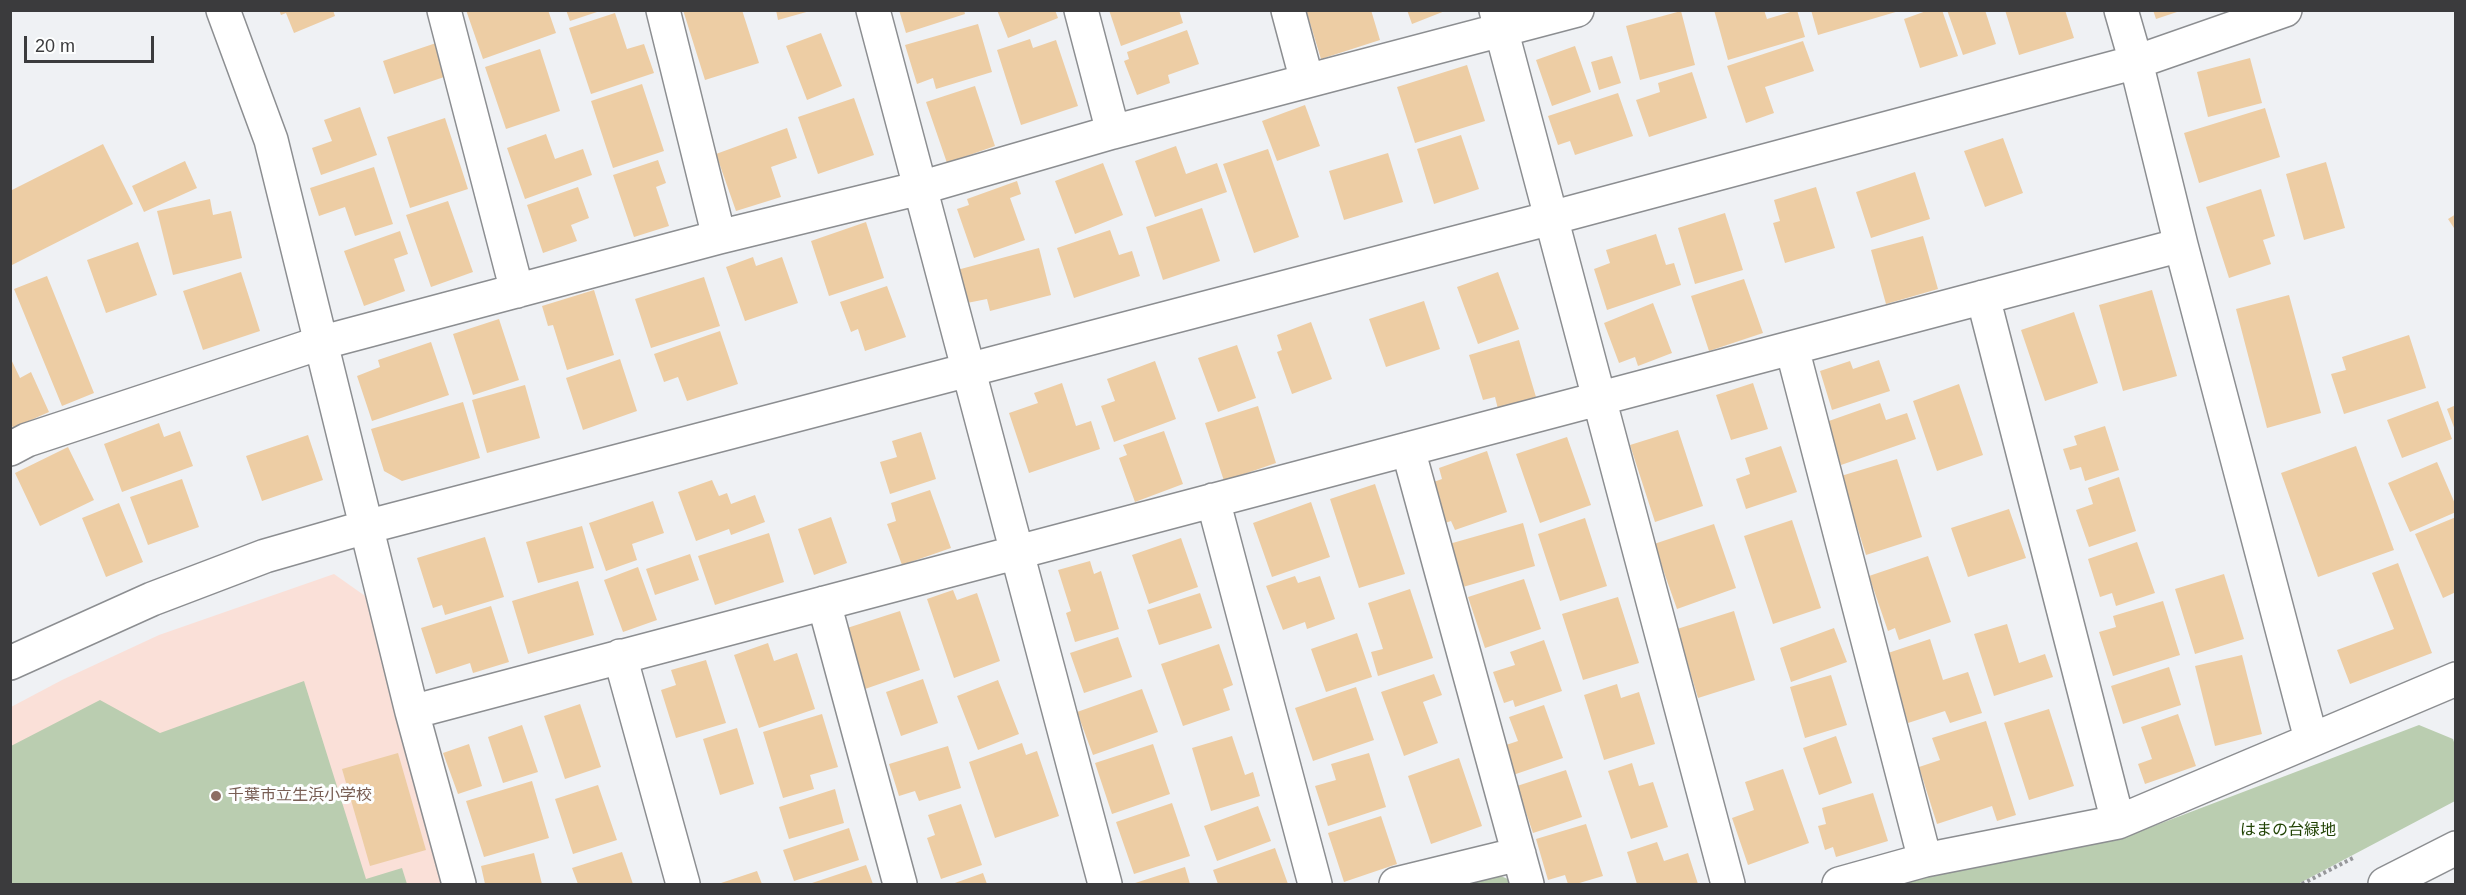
<!DOCTYPE html>
<html>
<head>
<meta charset="utf-8">
<style>
  body { margin:0 }
  #map { position:relative; width:2466px; height:895px; overflow:hidden; background:#eff1f4; font-family:Arial,sans-serif }
  canvas { display:block }
  .frame { position:absolute; inset:0; border:12px solid #3b3b3d; pointer-events:none }
  .scale { position:absolute; left:24px; top:36px; width:130px; height:27px; box-sizing:border-box; border:3px solid #3b3b3d; border-top:0; padding-left:8px; font-size:18px; line-height:21px; white-space:nowrap; color:#3b3b3d; -webkit-text-stroke:4px #fdfefe; paint-order:stroke }
</style>
</head>
<body>
<div id="map">
<canvas width="2466" height="895"></canvas>
<div class="frame"></div>
<div class="scale">20 m</div>
</div>
<script>
const context = document.querySelector('canvas').getContext('2d');
context.lineJoin = 'round';
function paint(path, color) {
  context.fillStyle = color;
  context.fill(path, 'evenodd');
}
function trace(path, color, width, dash) {
  context.strokeStyle = color;
  context.lineWidth = width;
  context.lineCap = dash ? 'butt' : 'round';
  context.setLineDash(dash || []);
  context.stroke(path);
}
function write(font, color, halo, rows, align = 'center') {
  context.font = font + ' Arial,"Noto Sans JP",sans-serif';
  context.lineWidth = 6;
  context.setLineDash([]);
  context.textBaseline = 'middle';
  context.strokeStyle = halo;
  context.fillStyle = color;
  for (const [text, x, y, turn = 0] of rows) {
    context.save();
    context.translate(x, y);
    context.rotate((+turn || 0) * Math.PI / 180);
    context.textAlign = isNaN(turn) ? turn : align;
    if (halo) context.strokeText(text, 0, 0);
    context.fillText(text, 0, 0);
    context.restore();
  }
}
const education = new Path2D(`
  M334 574 368 598 445 884H11V707L62 680 159 635Z`);
const green = new Path2D(`
  M304 681 366 879 402 868 407 884H11V746L100 700 160 733Z
  M2419 725 2453 739 2455 745V801L2298 884H1871L1927 867 2117 840Z
  M1487 870 1510 880 1511 884H1435Z`);
const building = new Path2D(`
  M279 10H333L335 16 294 33 286 13 281 15Z
  M466 10H548L556 33 483 59Z
  M566 10H600V11L570 21Z
  M683 10H742L759 63 705 80Z
  M776 10H810V11L778 20Z
  M899 10H964L965 14 906 33Z
  M997 10H1055L1058 18 1008 38Z
  M1109 10H1179L1183 23 1121 46Z
  M1306 10H1371L1380 40 1321 59Z
  M1407 10H1445V11L1412 24Z
  M1714 10H1764L1767 19 1797 10 1805 37 1728 60Z
  M1811 10H1899V11L1818 35Z
  M1929 10H1942L1958 56 1920 68 1904 19Z
  M1947 10H1985L1996 44 1963 55Z
  M2005 10H2065L2074 38 2019 55Z
  M2153 10H2180V11L2156 19Z
  M1681 11 1695 65 1640 80 1626 26Z
  M615 13 627 49 644 44 654 73 591 94 569 28Z
  M978 24 992 72 936 89 933 78 917 84 905 45Z
  M1187 30 1199 64 1168 75 1170 83 1137 95 1124 61 1129 59 1127 52Z
  M821 33 842 86 807 100 786 46Z
  M1030 39 1033 48 1056 40 1078 106 1021 125 997 50Z
  M1803 41 1814 71 1765 87 1774 113 1746 123 1727 66Z
  M439 42 450 75 394 94 383 61Z
  M1575 46 1591 92 1552 106 1536 60Z
  M540 49 560 111 506 129 485 67Z
  M1612 56 1621 83 1599 90 1591 62Z
  M2250 58 2262 103 2208 117 2197 72Z
  M1467 65 1485 121 1415 143 1397 87Z
  M1692 72 1707 118 1649 137 1636 100 1660 92 1658 83Z
  M642 84 664 151 613 168 591 101Z
  M975 86 995 146 947 163 926 102Z
  M1618 93 1633 136 1575 155 1570 141 1558 145 1548 116Z
  M854 98 874 155 818 174 798 117Z
  M1305 105 1320 146 1277 161 1262 121Z
  M360 107 377 155 321 175 312 148 332 141 324 120Z
  M2265 108 2280 157 2199 183 2184 133Z
  M445 118 468 189 410 208 387 137Z
  M787 128 797 158 771 167 781 197 736 211 716 154Z
  M546 134 555 159 583 149 592 175 525 199 507 148Z
  M1461 135 1479 189 1434 204 1417 149Z
  M2003 138 2023 193 1985 207 1964 151Z
  M103 144 133 204 10 266V191Z
  M1176 146 1186 174 1217 163 1227 192 1155 217 1135 161Z
  M1268 149 1299 237 1254 253 1223 164Z
  M1388 153 1403 202 1344 220 1329 171Z
  M658 160 666 183 656 187 669 226 634 237 613 175Z
  M185 161 197 188 144 212 132 186Z
  M2326 162 2345 228 2304 240 2286 174Z
  M1103 163 1123 215 1075 234 1055 181Z
  M374 167 393 224 355 236 345 207 319 216 310 188Z
  M1915 172 1930 219 1871 238 1856 192Z
  M1017 181 1021 194 1010 198 1025 240 974 258 957 209 969 205 967 199Z
  M578 187 589 218 571 225 577 241 543 253 527 205Z
  M1816 187 1835 248 1785 263 1773 223 1780 221 1774 200Z
  M2261 189 2275 236 2263 240 2271 264 2229 278 2206 207Z
  M210 199 213 215 231 211 242 258 173 275 157 211Z
  M448 201 473 272 431 287 406 215Z
  M1202 208 1220 261 1163 280 1146 227Z
  M1725 213 1743 270 1695 284 1678 228Z
  M2456 214V231L2448 219Z
  M866 222 884 278 829 296 811 241Z
  M1110 230 1119 255 1132 251 1140 276 1074 298 1057 248Z
  M400 231 408 254 394 259 405 291 364 306 344 251Z
  M1656 234 1666 265 1674 263 1681 285 1607 310 1594 269 1610 263 1606 250Z
  M1923 236 1938 289 1886 304 1871 250Z
  M138 242 157 295 106 313 87 260Z
  M1039 248 1051 295 990 311 987 299 967 303 957 270Z
  M753 257 756 266 782 257 798 303 745 321 726 267Z
  M241 272 260 331 203 350 183 291Z
  M1498 272 1519 329 1478 344 1457 287Z
  M47 276 94 393 62 406 14 289Z
  M704 277 720 326 651 348 635 299Z
  M1744 279 1763 333 1709 351 1691 296Z
  M887 286 906 337 865 351 858 329 851 332 840 302Z
  M594 290 614 355 567 370 553 325 548 326 542 306Z
  M2152 290 2177 376 2123 391 2099 305Z
  M2289 295 2321 413 2267 428 2236 309Z
  M1424 301 1440 349 1386 367 1369 319Z
  M1653 303 1672 353 1638 366 1635 357 1619 363 1604 323Z
  M2074 312 2098 383 2045 401 2021 330Z
  M499 319 519 380 473 395 453 334Z
  M1311 322 1332 379 1292 394 1277 352 1282 350 1277 335Z
  M720 331 738 384 687 401 678 377 664 382 654 354Z
  M2409 335 2426 388 2344 414 2331 374 2346 370 2342 357Z
  M1519 340 1536 397 1498 409 1495 397 1483 400 1469 355Z
  M431 342 449 395 372 421 357 376 380 367 378 360Z
  M1237 345 1256 398 1218 412 1198 358Z
  M10 357 20 378 31 372 49 412 13 428 10 421Z
  M620 359 637 411 583 430 566 378Z
  M1879 360 1890 391 1832 410 1820 371 1850 361 1853 369Z
  M1155 361 1176 419 1114 442 1101 406 1115 401 1107 379Z
  M1062 383 1076 426 1091 421 1100 449 1029 473 1009 413 1038 403 1034 393Z
  M1753 383 1768 429 1731 440 1716 395Z
  M1959 384 1983 455 1937 471 1913 401Z
  M525 385 540 438 487 453 472 400Z
  M2438 401 2452 439 2402 458 2387 420Z
  M463 402 480 458 402 481 384 471 371 429Z
  M1880 403 1886 420 1907 413 1916 439 1841 465 1826 422Z
  M2456 405V430H2455L2447 409Z
  M1258 406 1276 463 1224 481 1205 423Z
  M159 423 164 437 180 431 193 466 122 492 104 444Z
  M2105 426 2119 470 2085 481 2081 467 2070 470 2063 449 2077 445 2074 436Z
  M1678 430 1703 506 1655 522 1630 445Z
  M1164 431 1183 484 1135 502 1119 458 1127 455 1123 445Z
  M921 432 936 479 890 494 880 462 897 457 892 441Z
  M308 435 323 480 262 501 246 456Z
  M1567 437 1591 505 1540 523 1516 454Z
  M1781 446 1797 492 1746 509 1736 479 1750 474 1745 458Z
  M2356 446 2394 550 2318 577 2281 473Z
  M68 447 94 500 40 526 15 473Z
  M1487 451 1507 512 1455 530 1451 521 1442 524 1428 484 1442 479 1439 468Z
  M1897 459 1922 537 1866 555 1841 476Z
  M2437 462 2456 506V512L2410 532 2388 483Z
  M2119 477 2136 531 2089 547 2076 510 2093 504 2088 488Z
  M182 479 199 527 148 545 130 497Z
  M712 480 719 496 727 493 731 504 755 495 765 522 731 535 729 529 696 541 678 492Z
  M1375 484 1405 574 1359 588 1330 499Z
  M930 490 951 548 902 565 887 524 896 521 891 503Z
  M653 501 664 533 632 544 637 560 606 571 589 523Z
  M1311 502 1330 557 1272 577 1253 523Z
  M119 503 143 562 106 577 82 518Z
  M2009 509 2026 558 1968 577 1951 528Z
  M831 517 847 563 814 575 798 529Z
  M2456 517V592L2443 598 2415 534Z
  M1585 518 1607 586 1560 601 1538 534Z
  M1792 520 1821 608 1773 624 1744 536Z
  M1523 523 1535 566 1463 587 1449 544Z
  M1714 524 1736 588 1677 609 1654 544Z
  M582 526 594 568 538 583 526 542Z
  M769 533 784 582 715 605 698 556Z
  M485 537 504 597 445 615 442 605 433 608 417 558Z
  M1181 538 1198 587 1149 604 1132 555Z
  M2137 542 2155 593 2116 606 2112 593 2100 597 2088 559Z
  M690 554 699 580 655 595 646 569Z
  M1928 556 1951 622 1899 640 1895 628 1888 631 1869 576Z
  M1090 561 1094 574 1101 571 1119 629 1075 642 1066 613 1071 611 1058 570Z
  M2398 563 2432 653 2350 684 2337 650 2394 629 2372 573Z
  M638 567 657 620 623 632 604 580Z
  M2224 574 2244 639 2195 654 2175 589Z
  M1295 576 1298 583 1320 576 1335 619 1307 629 1305 622 1283 630 1266 586Z
  M1524 579 1541 629 1485 648 1468 597Z
  M578 581 594 635 528 654 512 601Z
  M1410 589 1433 658 1378 676 1371 652 1383 649 1368 603Z
  M953 590 957 600 977 593 1000 661 954 678 927 599Z
  M1200 593 1212 628 1159 645 1147 610Z
  M1618 597 1639 663 1583 680 1562 614Z
  M2163 601 2180 655 2113 676 2099 632 2116 627 2113 616Z
  M491 606 509 662 473 673 470 663 436 674 421 628Z
  M900 611 920 670 865 689 844 629Z
  M1734 611 1755 680 1698 698 1677 629Z
  M2007 624 2019 663 2045 654 2053 677 1994 696 1974 634Z
  M1834 628 1847 662 1791 682 1780 648Z
  M1357 633 1372 677 1326 692 1311 649Z
  M1118 637 1132 677 1084 693 1070 653Z
  M1930 639 1943 680 1968 672 1982 713 1950 723 1945 711 1908 723 1885 654Z
  M1544 640 1562 691 1515 707 1513 700 1504 703 1493 672 1515 665 1510 652Z
  M768 643 774 661 797 653 815 709 759 728 734 655Z
  M1219 644 1233 685 1223 689 1230 710 1183 726 1161 664Z
  M2242 655 2262 734 2215 746 2195 666Z
  M706 660 726 723 676 738 661 690 676 685 671 670Z
  M2169 667 2181 705 2123 724 2111 686Z
  M1434 674 1442 695 1423 702 1438 743 1404 756 1381 692Z
  M1831 675 1847 725 1805 738 1790 687Z
  M923 679 938 723 901 736 886 692Z
  M998 680 1019 734 978 750 957 696Z
  M1617 684 1621 698 1639 692 1655 744 1604 760 1584 695Z
  M1356 687 1374 740 1313 761 1295 708Z
  M1142 689 1158 732 1093 755 1077 712Z
  M580 704 601 767 565 779 544 716Z
  M1544 705 1563 758 1510 776 1500 747 1518 741 1509 717Z
  M2049 709 2074 786 2029 800 2004 723Z
  M822 714 838 767 810 775 814 789 783 798 763 732Z
  M2178 714 2196 766 2145 784 2138 764 2152 759 2141 727Z
  M1986 721 2016 815 1997 821 1992 806 1937 824 1919 767 1940 760 1932 738Z
  M522 725 538 772 503 783 488 737Z
  M737 728 754 784 720 795 703 739Z
  M1232 736 1245 775 1253 772 1260 796 1211 811 1192 748Z
  M1836 736 1852 783 1819 795 1803 748Z
  M1022 743 1026 755 1037 751 1059 816 995 838 969 762Z
  M469 744 482 786 458 794 443 753Z
  M1153 744 1170 794 1112 814 1095 763Z
  M948 746 961 788 919 801 915 791 899 796 889 764Z
  M398 753 426 850 370 866 342 769Z
  M1369 753 1386 807 1328 826 1315 786 1336 780 1331 764Z
  M1459 758 1482 826 1431 844 1408 776Z
  M1632 763 1639 786 1653 782 1668 827 1631 839 1608 771Z
  M1783 769 1809 843 1748 865 1732 818 1754 810 1745 782Z
  M1566 770 1582 817 1533 833 1517 786Z
  M532 781 549 838 484 857 466 801Z
  M598 785 617 840 573 854 555 799Z
  M835 789 844 823 789 839 779 807Z
  M1873 793 1888 841 1836 857 1833 847 1825 850 1818 826 1826 824 1822 808Z
  M1172 803 1190 856 1134 874 1116 822Z
  M961 804 982 865 941 879 927 838 935 835 928 815Z
  M1258 806 1271 841 1217 861 1204 826Z
  M1381 816 1397 864 1344 882 1328 833Z
  M1586 824 1603 876 1576 884H1568L1565 875 1548 880 1536 839Z
  M849 828 859 860 794 881 783 850Z
  M1657 842 1664 861 1688 853 1698 884H1637L1627 852Z
  M1275 848 1288 884H1218L1213 870Z
  M622 852 633 884H578L572 868Z
  M534 853 542 884H485L481 866Z
  M866 865 873 884H809Z
  M1185 867 1190 884H1132Z
  M757 871 762 884H718Z
  M983 873 987 884H952Z`);
const path = new Path2D(`
  M2302 884 2353 858`);
const minor = new Path2D(`
  M223 10 271 140 412 712 459 884
  M444 10 517 291
  M663 10 719 237
  M873 10 1105 884
  M1081 10 1113 132
  M1288 10 1307 81
  M1496 10 1728 884
  M2121 10 2136 62 2181 245 2311 739
  M1983 297 2118 822
  M1792 348 1925 860
  M10 449 27 440 320 343 719 237 920 188 1113 132 1577 10
  M1408 449 1527 884
  M1213 500 1315 884
  M824 603 900 884
  M620 656 683 884
  M10 663 152 599 265 556 366 527 1551 218 2136 62 2285 10
  M412 712 2181 245
  M1396 884 1519 854
  M1839 884 1925 860 2118 822 2456 679`);
const highway = new Path2D(`
  M2385 884 2456 848`);
const markers = [
  [216,796,6,"#8d6e63"]
];
const educationNames = [
  ["千葉市立生浜小学校",228,796]
];
const parkNames = [
  ["はまの台緑地",2288,831]
];
paint(education, '#fae0d8');
paint(green, '#bacdb0');
paint(building, '#edcda4');
trace(minor, '#8c8e91', 36);
trace(highway, '#8c8e91', 36);
trace(path, '#97989b', 4, [3, 3]);
trace(minor, '#fff', 33);
trace(highway, '#fff', 33);
for (const [x, y, r, color] of markers) {
  const dot = new Path2D();
  dot.arc(x, y, r, 0, 2 * Math.PI);
  context.fillStyle = color;
  context.fill(dot);
  trace(dot, '#fdfefe', 2);
}
write('16px', '#785e54', '#fdfefe', educationNames, 'left');
write('16px', '#224305', '#fdfefe', parkNames);
</script>
</body>
</html>
